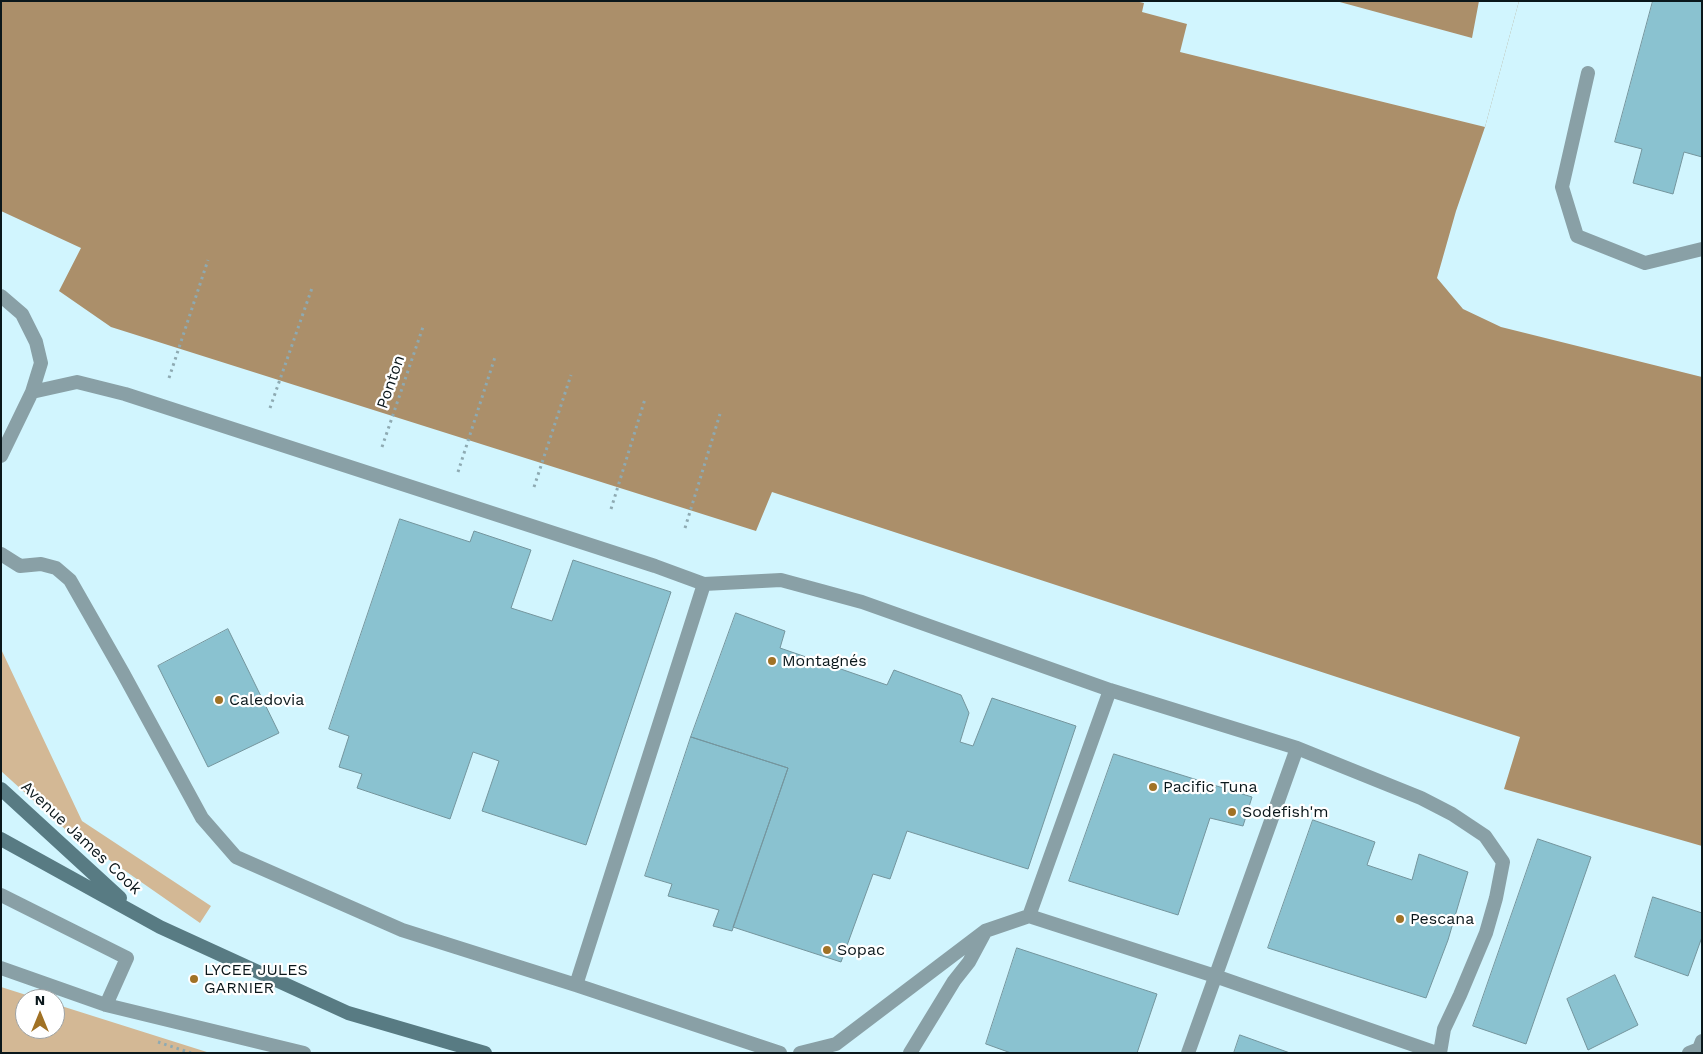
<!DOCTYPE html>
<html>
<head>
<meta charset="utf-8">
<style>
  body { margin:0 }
  #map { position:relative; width:1703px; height:1054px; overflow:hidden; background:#d1f5fe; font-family:"Work Sans",sans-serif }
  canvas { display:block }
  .frame { position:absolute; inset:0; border:2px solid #0a171b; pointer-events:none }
  .north { position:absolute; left:15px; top:989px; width:50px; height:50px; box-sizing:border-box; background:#fff; border:1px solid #9da2a4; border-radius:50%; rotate:0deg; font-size:14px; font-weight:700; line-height:20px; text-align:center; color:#0a171b }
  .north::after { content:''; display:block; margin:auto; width:18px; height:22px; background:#a17225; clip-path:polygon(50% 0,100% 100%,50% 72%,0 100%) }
</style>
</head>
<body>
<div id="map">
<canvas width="1703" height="1054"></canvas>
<div class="frame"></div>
<div class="north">N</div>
</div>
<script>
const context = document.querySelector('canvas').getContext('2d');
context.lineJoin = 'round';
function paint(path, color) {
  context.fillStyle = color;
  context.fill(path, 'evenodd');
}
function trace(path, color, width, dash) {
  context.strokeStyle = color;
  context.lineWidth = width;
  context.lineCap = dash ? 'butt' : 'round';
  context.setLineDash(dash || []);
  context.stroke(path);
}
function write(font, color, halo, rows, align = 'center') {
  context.font = font + ' "Work Sans",sans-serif';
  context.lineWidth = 4.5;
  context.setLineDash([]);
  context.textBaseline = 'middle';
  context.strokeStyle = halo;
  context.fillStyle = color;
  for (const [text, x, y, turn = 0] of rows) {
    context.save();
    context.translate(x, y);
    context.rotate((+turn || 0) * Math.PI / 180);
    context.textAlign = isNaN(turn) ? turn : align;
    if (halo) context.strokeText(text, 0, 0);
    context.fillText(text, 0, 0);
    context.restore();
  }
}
const green = new Path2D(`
  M1 649 82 821 211 906 200 923 65 829 1 771Z
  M1 987 39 999H25V1029H55V1004L210 1053H1Z`);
const water = new Path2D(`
  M1 1H1519L1485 127 1456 211 1437 278 1463 309 1501 327 1702 377V846L1504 789 1520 737 772 492 756 531 111 327 59 291 81 248 1 211Z`);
const pier = new Path2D(`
  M1135 1H1336L1472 38 1479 1H1519L1485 127 1180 52 1187 24 1142 12 1144 3Z`);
const building = new Path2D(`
  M1653 1H1702V157L1684 152 1673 194 1633 183 1642 149 1615 142Z
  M400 519 470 542 474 531 531 550 511 608 552 621 573 560 671 592 586 845 482 811 499 761 473 752 450 819 357 788 362 774 339 767 349 736 329 729Z
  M736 613 785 631 780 648 887 685 894 670 961 695 969 713 960 742 973 746 992 698 1076 726 1028 869 907 831 890 879 873 874 841 962 733 927 788 768 691 737Z
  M228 629 279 733 208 767 158 666Z
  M691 737 788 768 732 931 713 926 719 910 668 896 672 884 645 876Z
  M1114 754 1252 797 1243 826 1210 818 1178 915 1069 881Z
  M1313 820 1375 842 1367 865 1412 880 1419 854 1468 872 1448 940 1426 998 1268 948Z
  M1538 839 1591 857 1526 1044 1473 1026Z
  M1653 897 1702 913V937L1688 976 1635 957Z
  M1017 948 1157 994 1137 1053H1011L986 1044Z
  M1615 975 1638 1025 1588 1050 1567 999Z
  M1240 1035 1290 1053H1234Z`);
const path = new Path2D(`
  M169 378 208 260
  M270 408 312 288
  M382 447 424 324
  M458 472 495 357
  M534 487 571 375
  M611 509 645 399
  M685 528 720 414
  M158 1042 191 1053`);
const service = new Path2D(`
  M1588 73 1562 187 1577 236 1645 263 1702 249
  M1 296 22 314 36 342 41 363 32 392
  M1 456 32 392 77 382 125 394 655 566 704 584 781 580 862 602 1110 690 1297 748 1421 798 1452 814 1485 836 1503 862 1496 898 1486 933 1460 995 1444 1029 1440 1053
  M1 554 20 566 41 564 56 568 70 580 123 673 202 818 236 857 402 930 576 985 780 1053
  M1 895 127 958 106 1005 304 1053
  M1029 916 1110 690
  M1 968 106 1005
  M576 985 704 584
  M800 1053 836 1044 985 931 1029 916 1215 976 1437 1053
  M910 1053 954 981 969 962 984 934
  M1188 1053 1297 748
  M1689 1053 1699 1049 1702 1041`);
const secondary = new Path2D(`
  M1 789 120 898
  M1 839 160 927 348 1013 485 1053`);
const markers = [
  [772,661,5,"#a17225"],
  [219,700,5,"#a17225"],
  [1153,787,5,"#a17225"],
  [1232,812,5,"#a17225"],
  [1400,919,5,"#a17225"],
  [827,950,5,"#a17225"],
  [194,979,5,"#a17225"]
];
const streetNames = [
  ["Ponton",391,382,-71],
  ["Avenue James Cook",81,838,43]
];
const poiNames = [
  ["Montagnés",782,661],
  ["Caledovia",229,700],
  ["Pacific Tuna",1163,787],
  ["Sodefish'm",1242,812],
  ["Pescana",1410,919],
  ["Sopac",837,950],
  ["LYCEE JULES",204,970],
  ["GARNIER",204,988]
];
paint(green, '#d3b895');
paint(water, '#ab8f6a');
paint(pier, '#d1f5fe');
paint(building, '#8ac2d0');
trace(building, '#74959d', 1);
trace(path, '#8eaab2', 3, [2.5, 4]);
trace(service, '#89a0a6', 14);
trace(secondary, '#587b83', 14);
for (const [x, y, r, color] of markers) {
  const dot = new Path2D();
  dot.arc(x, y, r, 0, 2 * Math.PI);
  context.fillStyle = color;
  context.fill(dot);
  trace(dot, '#fff', 2);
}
write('16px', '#0a171b', '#fff', streetNames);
write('16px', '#0a171b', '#fff', poiNames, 'left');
</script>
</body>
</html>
